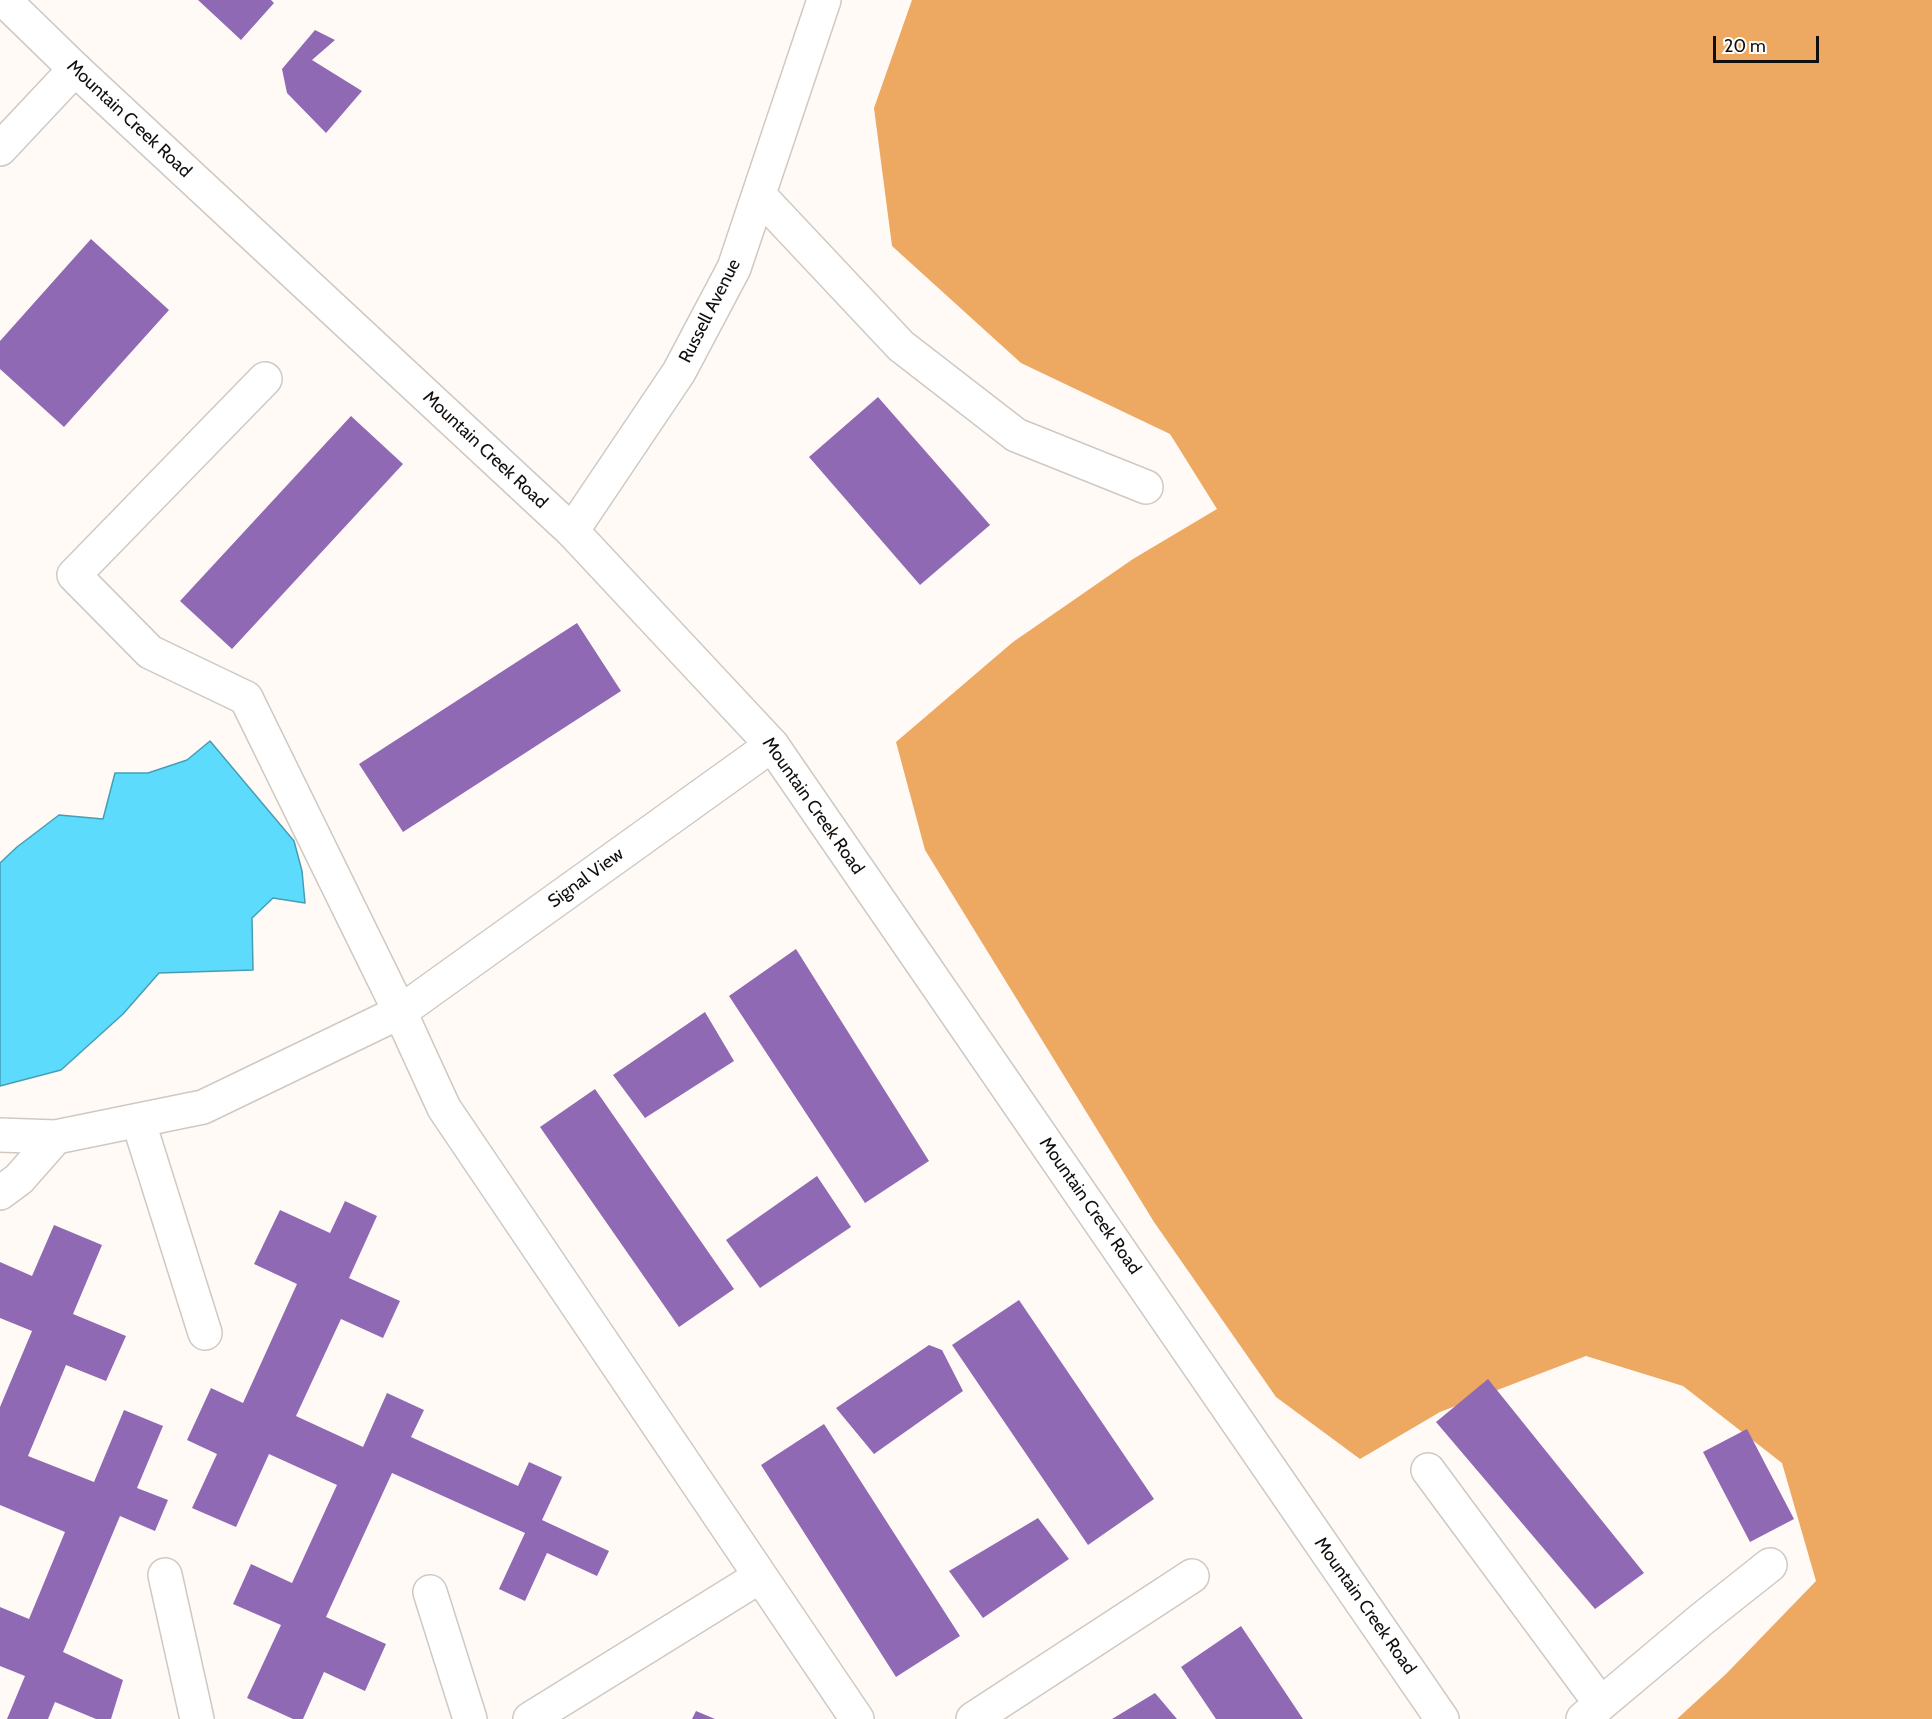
<!DOCTYPE html>
<html>
<head>
<meta charset="utf-8">
<style>
  body { margin:0 }
  #map { position:relative; width:1932px; height:1719px; overflow:hidden; background:#fffaf6; font-family:Cabin,sans-serif }
  canvas { display:block }
  .scale { position:absolute; left:1713px; top:36px; width:106px; height:27px; box-sizing:border-box; border:3px solid #110f0d; border-top:0; padding-left:8px; font-size:18px; line-height:21px; white-space:nowrap; color:#110f0d; -webkit-text-stroke:4px #fff; paint-order:stroke }
</style>
</head>
<body>
<div id="map">
<canvas width="1932" height="1719"></canvas>
<div class="scale">20 m</div>
</div>
<script>
const context = document.querySelector('canvas').getContext('2d');
context.lineJoin = 'round';
function paint(path, color) {
  context.fillStyle = color;
  context.fill(path, 'evenodd');
}
function trace(path, color, width, dash) {
  context.strokeStyle = color;
  context.lineWidth = width;
  context.lineCap = dash ? 'butt' : 'round';
  context.setLineDash(dash || []);
  context.stroke(path);
}
function write(font, color, halo, rows, align = 'center') {
  context.font = font + ' Cabin,sans-serif';
  context.lineWidth = 5;
  context.setLineDash([]);
  context.textBaseline = 'middle';
  context.strokeStyle = halo;
  context.fillStyle = color;
  for (const [text, x, y, turn = 0] of rows) {
    context.save();
    context.translate(x, y);
    context.rotate((+turn || 0) * Math.PI / 180);
    context.textAlign = isNaN(turn) ? turn : align;
    if (halo) context.strokeText(text, 0, 0);
    context.fillText(text, 0, 0);
    context.restore();
  }
}
const forest = new Path2D(`
  M912 0H1932V1719H1677L1726 1674 1816 1581 1782 1463 1683 1386 1586 1356 1440 1412 1360 1459 1276 1397 1154 1222 925 850 896 742 1013 642 1133 559 1217 509 1170 434 1021 363 892 246 874 108Z`);
const water = new Path2D(`
  M210 741 294 841 302 871 305 903 273 898 252 918 253 970 159 973 123 1014 61 1070 0 1086V863L17 847 59 815 103 819 115 773H148L187 760Z`);
const building = new Path2D(`
  M198 0H271L274 3 241 40Z
  M315 30 335 40 312 60 362 91 326 133 287 93 282 69Z
  M91 239 169 310 64 427 0 369V341Z
  M878 397 990 525 920 585 809 457Z
  M351 416 403 464 232 649 180 601Z
  M577 623 621 691 403 832 359 764Z
  M796 949 929 1161 865 1203 729 996Z
  M705 1012 734 1061 645 1118 613 1075Z
  M595 1089 734 1289 679 1327 540 1127Z
  M817 1176 851 1227 760 1288 726 1240Z
  M345 1201 377 1216 349 1278 400 1301 383 1338 341 1319 296 1416 363 1447 387 1393 424 1410 411 1437 518 1486 529 1462 562 1477 542 1520 609 1551 597 1576 547 1553 525 1601 499 1589 525 1533 392 1473 326 1617 386 1644 365 1691 324 1672 303 1719H293L247 1698 281 1625 233 1604 251 1564 292 1583 337 1485 269 1454 236 1527 192 1508 217 1454 187 1440 211 1388 243 1403 297 1284 254 1264 280 1210 330 1233Z
  M54 1225 102 1245 73 1314 126 1336 106 1381 66 1365 28 1456 94 1482 124 1410 163 1426 137 1488 168 1500 155 1531 120 1516 63 1652 123 1680 111 1719H96L55 1702 48 1719H7L25 1676 0 1666V1607L29 1619 65 1532 0 1505V1407L32 1331 0 1318V1262L32 1276Z
  M1019 1300 1154 1499 1088 1545 952 1345Z
  M929 1345 942 1350 963 1391 874 1454 836 1408Z
  M1488 1379 1644 1573 1595 1609 1436 1422Z
  M824 1424 960 1636 896 1677 761 1465Z
  M1747 1429 1794 1519 1750 1542 1703 1452Z
  M1038 1518 1069 1559 983 1618 949 1571Z
  M1241 1626 1303 1719H1216L1181 1667Z
  M1155 1693 1177 1719H1112Z
  M696 1711 715 1719H692Z`);
const minor = new Path2D(`
  M0 149 75 69
  M759 195 901 346 1016 435 1146 487
  M265 379 74 575 150 652 246 698 400 1012 444 1108 857 1719
  M572 531 679 372 734 268 824 0
  M138 1120 205 1333
  M0 1135 56 1137 203 1107 400 1012 772 745
  M0 1193 19 1179 56 1137
  M1428 1470 1601 1704
  M165 1575 197 1719
  M430 1592 470 1719
  M530 1719 759 1577
  M973 1719 1192 1576
  M1583 1719 1702 1619 1770 1565`);
const major = new Path2D(`
  M4 0 75 69 572 531 772 745 1442 1719`);
const streetNames = [
  ["Mountain Creek Road",129,119,43],
  ["Russell Avenue",710,311,-63],
  ["Mountain Creek Road",485,450,43],
  ["Mountain Creek Road",813,806,55],
  ["Signal View",586,878,-36],
  ["Mountain Creek Road",1090,1206,55],
  ["Mountain Creek Road",1365,1606,55]
];
paint(forest, '#eda861');
paint(water, '#5ddbfd');
trace(water, '#469eb5', 1.5);
paint(building, '#9069b5');
trace(minor, '#d0c9c3', 36);
trace(major, '#d0c9c3', 36);
trace(minor, '#fff', 33);
trace(major, '#fff', 33);
write('18px', '#110f0d', '#fff', streetNames);
</script>
</body>
</html>
